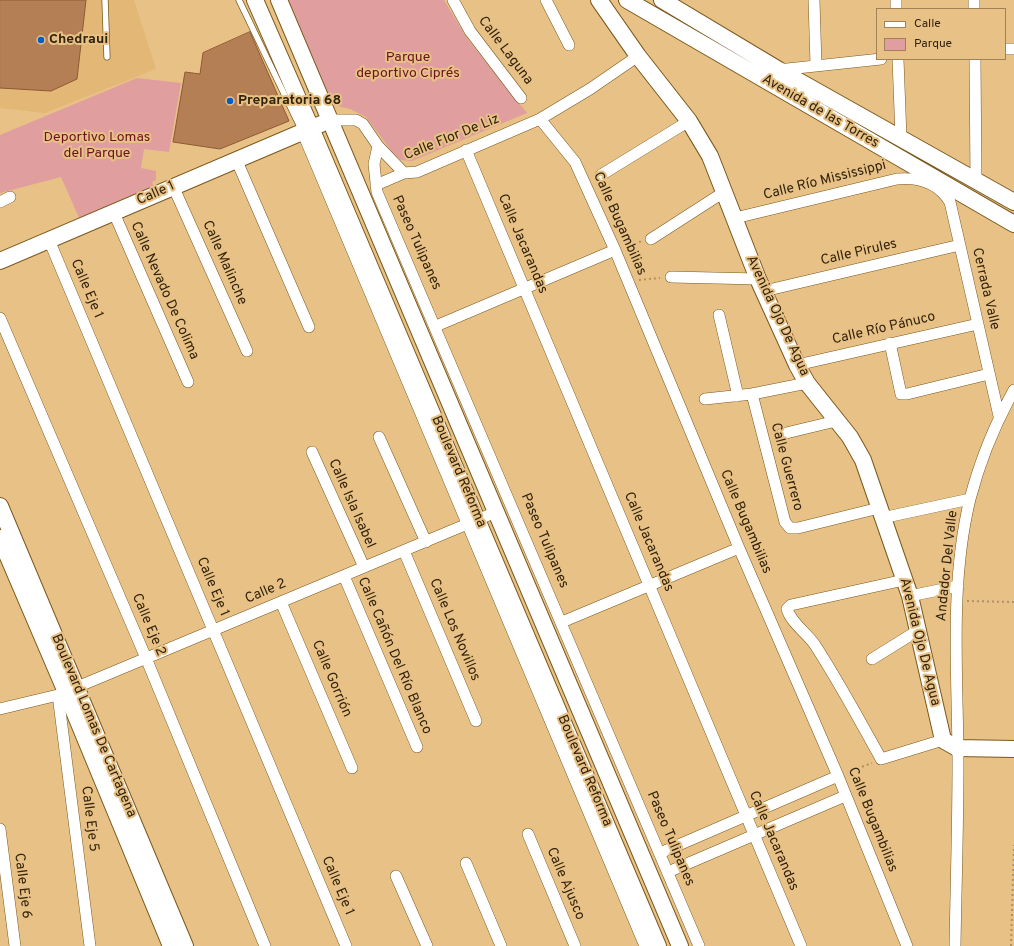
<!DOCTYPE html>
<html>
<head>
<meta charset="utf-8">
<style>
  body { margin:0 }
  #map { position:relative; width:1014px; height:946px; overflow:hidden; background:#e8c186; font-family:Overpass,sans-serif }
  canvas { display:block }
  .legend { position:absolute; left:876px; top:8px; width:130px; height:52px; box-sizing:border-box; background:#e8c186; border:1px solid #9f8255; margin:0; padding:5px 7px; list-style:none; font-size:12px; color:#32230b }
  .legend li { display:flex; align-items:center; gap:8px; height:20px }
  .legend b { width:20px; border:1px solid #9f8255 }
</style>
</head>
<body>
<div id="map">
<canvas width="1014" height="946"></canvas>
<ul class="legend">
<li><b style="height:5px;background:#fff"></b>Calle</li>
<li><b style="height:11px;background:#e09e9f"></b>Parque</li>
</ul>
</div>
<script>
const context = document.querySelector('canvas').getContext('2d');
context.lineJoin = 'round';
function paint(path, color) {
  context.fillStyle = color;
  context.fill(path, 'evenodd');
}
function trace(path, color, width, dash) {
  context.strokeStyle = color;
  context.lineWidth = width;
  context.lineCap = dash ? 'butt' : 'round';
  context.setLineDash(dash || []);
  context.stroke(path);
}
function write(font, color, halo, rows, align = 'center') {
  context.font = font + ' Overpass,sans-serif';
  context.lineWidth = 4;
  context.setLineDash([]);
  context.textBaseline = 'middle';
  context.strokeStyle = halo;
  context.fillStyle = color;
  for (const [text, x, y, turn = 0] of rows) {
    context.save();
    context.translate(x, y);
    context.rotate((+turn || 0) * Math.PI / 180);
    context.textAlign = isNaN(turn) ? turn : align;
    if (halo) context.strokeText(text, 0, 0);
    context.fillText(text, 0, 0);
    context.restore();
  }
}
const built = new Path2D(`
  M0 0H134L156 69 45 113 0 108Z`);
const green = new Path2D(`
  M287 0H444L469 41 527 113 412 161 401 160 393 153 366 117 350 109 333 105Z
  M137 78 181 83 169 152 144 149 141 168 156 171V180L152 182 154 188 80 220 61 177 0 193V135Z`);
const building = new Path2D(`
  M0 0H86L77 79 51 91 0 88Z
  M250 32 289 121 220 149 173 142 185 72 200 74 203 53Z`);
const path = new Path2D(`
  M625 247 642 241
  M639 280 660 278
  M967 601 1014 602
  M848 772 872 763
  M1011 946 1014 845`);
const lane = new Path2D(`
  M105 0 107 57
  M239 0 302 131`);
const street = new Path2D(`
  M453 0 470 31 521 98
  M546 0 569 45
  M814 0 816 65
  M896 0V9
  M974 0V9
  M1005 49H1014
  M898 59 901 138
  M975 59 976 181
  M778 70 881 59
  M540 119 575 162 615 250 739 548 838 776 907 946
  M331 120H356L363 124 378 146 404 173
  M302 131 645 946
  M378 146 374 164 377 192 699 946
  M466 150 801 946
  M236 159 309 327
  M601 175 689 121
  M376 185 404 173 417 172 540 119 590 89 638 56
  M173 186 247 351
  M0 202 10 197
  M114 213 188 382
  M735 218 897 179C918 177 938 183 950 202L999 416
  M651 239 724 192
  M49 240 346 946
  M671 277 758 279
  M764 291 960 245
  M719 315 738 396
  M0 318 146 658 265 946
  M436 326 615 250
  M890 343 901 394H907L989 374
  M797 365 978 324
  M752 394 785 522 790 528H798L879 508
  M705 399 752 394 807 383
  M782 434 836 421
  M379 437 426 542
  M312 452 364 567
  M882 518 970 499
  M404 551 476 721
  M344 576 417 747
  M904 580 791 605 787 609C791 623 807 633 815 645 839 682 860 721 881 759L943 740
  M910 596 958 586
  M281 602 352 768
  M562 622 739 548
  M872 659 917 631
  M58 695 90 946
  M0 709 58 695 496 512
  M0 829 15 946
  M528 834 575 946
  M660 853 838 776
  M466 863 501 946
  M668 872 845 796
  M396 876 427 946
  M955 946C956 886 958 825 958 764 958 677 949 585 970 499 980 461 995 424 1014 390`);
const secondary = new Path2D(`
  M255 0 311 128 658 946
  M279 0 680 946
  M599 0 638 56 689 121 710 156 758 279 797 365 807 383 850 437 863 460 910 596 943 740 957 748 1014 749
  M627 0 1014 224
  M662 0 779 70 1014 202
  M0 261 321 124
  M0 506 185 946
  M0 538 66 692 171 946`);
const markers = [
  [41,40,4,"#005ec7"],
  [230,101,4,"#005ec7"]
];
const poiNames = [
  ["Chedraui",49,40],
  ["Preparatoria 68",238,101]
];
const streetNames = [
  ["Calle Laguna",505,51,53],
  ["Avenida de las Torres",820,112,30],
  ["Calle Flor De Liz",452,138,-22],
  ["Calle Río Mississippi",825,181,-14],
  ["Calle 1",156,194,-24],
  ["Calle Bugambilias",619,224,66],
  ["Paseo Tulipanes",416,243,66],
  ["Calle Jacarandas",522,244,67],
  ["Calle Pirules",859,253,-13],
  ["Calle Malinche",224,263,66],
  ["Calle Eje 1",86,289,67],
  ["Cerrada Valle",985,289,77],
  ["Calle Nevado De Colima",164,291,66],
  ["Avenida Ojo De Agua",777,316,65],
  ["Calle Río Pánuco",884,329,-13],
  ["Calle Guerrero",786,467,75],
  ["Boulevard Reforma",458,472,67],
  ["Calle Isla Isabel",351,504,66],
  ["Calle Bugambilias",745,522,67],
  ["Paseo Tulipanes",544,541,67],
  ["Calle Jacarandas",648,542,67],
  ["Andador Del Valle",948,566,-84],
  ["Calle Eje 1",212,587,67],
  ["Calle 2",266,592,-23],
  ["Calle Eje 2",148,625,67],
  ["Calle Los Novillos",454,630,67],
  ["Avenida Ojo De Agua",919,642,76],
  ["Calle Cañón Del Río Blanco",394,656,67],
  ["Calle Gorrión",331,679,67],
  ["Boulevard Lomas De Cartagena",93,726,67],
  ["Boulevard Reforma",584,771,67],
  ["Calle Eje 5",89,819,83],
  ["Calle Bugambilias",872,820,68],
  ["Paseo Tulipanes",670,839,67],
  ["Calle Jacarandas",773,841,67],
  ["Calle Ajusco",565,884,67],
  ["Calle Eje 6",22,886,83],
  ["Calle Eje 1",337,886,67]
];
const parkNames = [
  ["Parque",408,58],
  ["deportivo Ciprés",408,74],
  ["Deportivo Lomas",97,138],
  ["del Parque",97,154]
];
paint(built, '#e3b775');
paint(green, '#e09e9f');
paint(building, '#b57f56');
trace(building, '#8e5a31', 1);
trace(lane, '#7b581b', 7);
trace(street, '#7b581b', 12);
trace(secondary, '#7b581b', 18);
trace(path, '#b19161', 2, [2, 3]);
trace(lane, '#fff', 5.5);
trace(street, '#fff', 11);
trace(secondary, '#fff', 16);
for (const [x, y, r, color] of markers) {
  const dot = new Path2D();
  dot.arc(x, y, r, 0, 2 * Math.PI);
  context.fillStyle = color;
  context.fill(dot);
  trace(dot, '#e8c186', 1.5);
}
write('bold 14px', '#32230b', '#e8c186', poiNames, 'left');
write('14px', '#32230b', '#e8c186', streetNames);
write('14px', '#6b1121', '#e8c186', parkNames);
</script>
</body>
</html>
